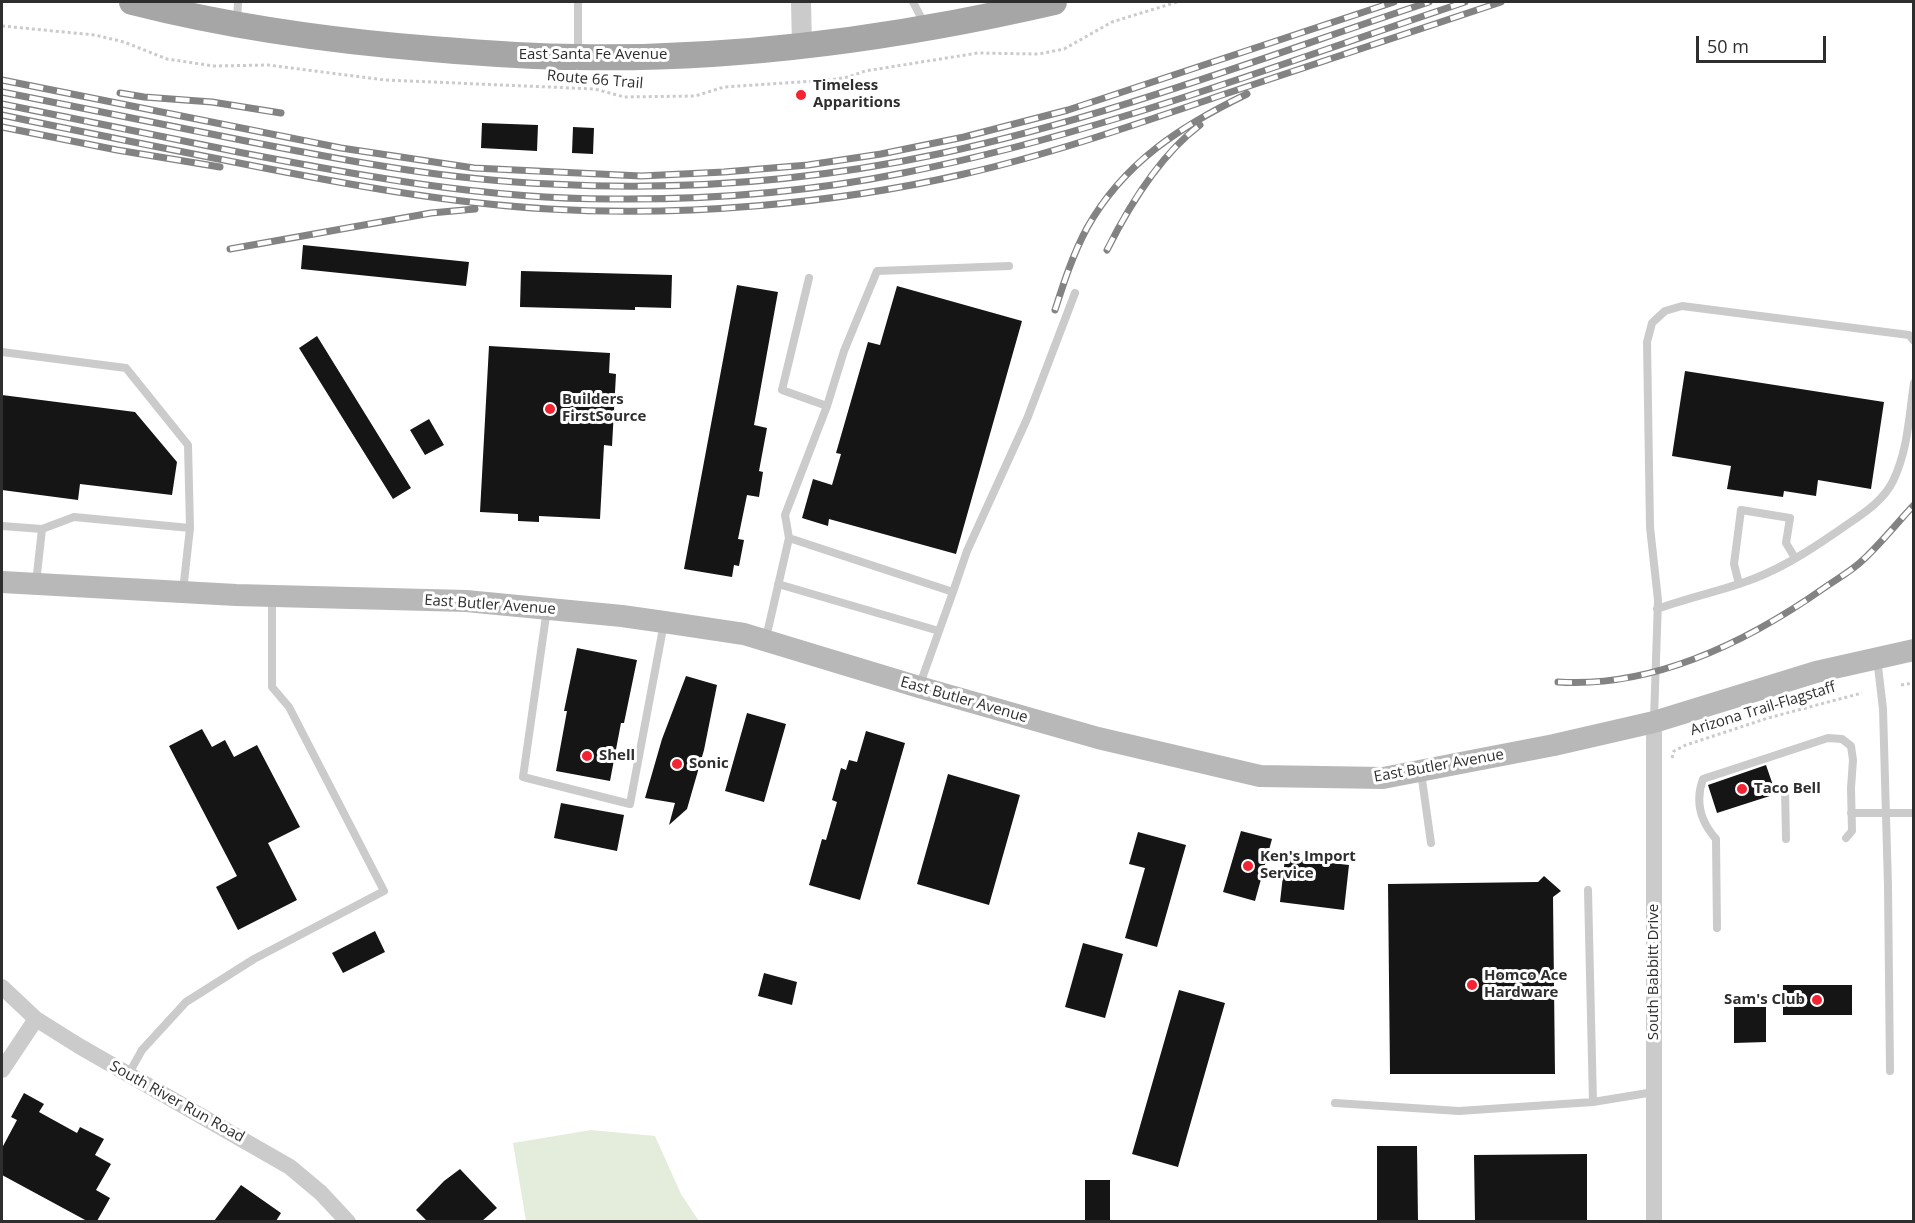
<!DOCTYPE html>
<html>
<head>
<meta charset="utf-8">
<style>
  body { margin:0 }
  #map { position:relative; width:1915px; height:1223px; overflow:hidden; background:#fff; font-family:"Open Sans",sans-serif }
  canvas { display:block }
  .frame { position:absolute; inset:0; border:3px solid #2e2e2e; pointer-events:none }
  .scale { position:absolute; left:1696px; top:36px; width:130px; height:27px; box-sizing:border-box; border:3px solid #2e2e2e; border-top:0; padding-left:8px; font-size:18px; line-height:21px; white-space:nowrap; color:#2e2e2e; -webkit-text-stroke:4px #fff; paint-order:stroke }
</style>
</head>
<body>
<div id="map">
<canvas width="1915" height="1223"></canvas>
<div class="frame"></div>
<div class="scale">50 m</div>
</div>
<script>
const context = document.querySelector('canvas').getContext('2d');
context.lineJoin = 'round';
function paint(path, color) {
  context.fillStyle = color;
  context.fill(path, 'evenodd');
}
function trace(path, color, width, dash) {
  context.strokeStyle = color;
  context.lineWidth = width;
  context.lineCap = dash ? 'butt' : 'round';
  context.setLineDash(dash || []);
  context.stroke(path);
}
function write(font, color, halo, rows, align = 'center') {
  context.font = font + ' "Open Sans",sans-serif';
  context.lineWidth = 6;
  context.setLineDash([]);
  context.textBaseline = 'middle';
  context.strokeStyle = halo;
  context.fillStyle = color;
  for (const [text, x, y, turn = 0] of rows) {
    context.save();
    context.translate(x, y);
    context.rotate((+turn || 0) * Math.PI / 180);
    context.textAlign = isNaN(turn) ? turn : align;
    if (halo) context.strokeText(text, 0, 0);
    context.fillText(text, 0, 0);
    context.restore();
  }
}
const green = new Path2D(`
  M591 1130 655 1136 681 1194 699 1221H526L513 1143Z`);
const building = new Path2D(`
  M482 123 538 125 537 151 481 148Z
  M573 127 594 128 593 154 572 153Z
  M303 245 469 262 466 286 301 269Z
  M521 271 672 275 671 308 635 307V310L520 307Z
  M737 285 778 292 754 425 767 428 759 471 763 472 759 497 747 495 738 539 744 540 739 566 734 565 732 577 684 569Z
  M897 286 1022 321 956 554 829 519 828 526 802 518 813 479 832 485 841 454 836 453 868 342 880 345Z
  M317 336 411 488 393 499 299 348Z
  M489 346 610 353 609 373 616 374 612 446 604 445 600 519 539 516V522L518 521V514L480 512Z
  M1685 371 1884 402 1871 489 1818 480 1816 496 1784 491 1783 497 1727 489 1731 466 1672 456Z
  M2 395 135 412 177 462 172 495 80 484 78 500 2 490Z
  M429 419 444 445 425 455 410 430Z
  M577 648 637 660 624 723H621L610 781 556 771 567 711H564Z
  M686 676 717 685 704 750 687 809 669 825 675 803 645 798 662 739Z
  M747 713 786 724 764 802 725 791Z
  M202 729 212 747 225 740 234 757 257 745 300 827 268 843 297 900 238 930 216 887 237 876 169 746Z
  M866 731 905 743 860 900 809 885 822 839 826 840 837 802 832 800 841 768 846 770 849 760 857 762Z
  M1766 765 1776 794 1717 813 1708 785Z
  M948 774 1020 795 989 905 917 884Z
  M561 803 624 815 617 851 554 838Z
  M1241 831 1272 839 1255 901 1223 892Z
  M1138 832 1186 845 1157 947 1125 938 1145 868 1129 864Z
  M1285 858 1349 865 1344 910 1280 902Z
  M1544 876 1561 891 1553 897 1555 1074H1390L1388 884 1538 882Z
  M375 931 385 952 343 973 332 953Z
  M1083 943 1123 954 1105 1018 1065 1007Z
  M764 973 797 982 792 1005 758 996Z
  M1783 985H1852V1015H1783Z
  M1179 990 1225 1003 1178 1167 1132 1154Z
  M1734 1007H1766V1042L1734 1043Z
  M24 1093 44 1104 39 1112 77 1133 80 1127 104 1139 95 1155 111 1164 96 1190 110 1198 97 1221H87L2 1175V1148L17 1120 11 1117Z
  M1377 1146H1417L1418 1221H1377Z
  M1587 1154V1221H1475L1474 1155Z
  M460 1169 497 1208 482 1221H427L416 1210 444 1181Z
  M1085 1180H1110V1221H1085Z
  M241 1185 281 1213 276 1221H214Z`);
const path = new Path2D(`
  M2 26 95 35 124 42 167 59 214 66 268 65 385 80 595 89 624 97 695 96 724 87 830 80 848 77 865 71 978 53 1039 54 1064 49 1112 22 1177 2
  M1901 685 1914 683
  M1672 758 1674 751 1686 745 1768 718 1862 693`);
const service = new Path2D(`
  M578 2V55
  M913 2 925 25
  M237 22 238 2
  M809 278 782 390 827 406
  M2 352 126 368 188 445 190 528
  M2 526 42 529 74 517 190 528 183 591
  M789 538 785 515 827 406 844 351 877 271 1009 266
  M36 583 42 529
  M778 584 939 631
  M1739 584 1734 564 1741 510 1790 518 1786 543 1795 558
  M953 592 967 551 1027 419 1075 293
  M547 609 523 777 630 804 664 623
  M1657 609C1689 597 1722 591 1753 579 1787 566 1818 545 1848 524 1864 513 1884 500 1893 481 1908 450 1909 416 1914 383
  M766 638 789 538 953 592 919 687
  M1877 658 1883 709 1888 886 1890 1071
  M1654 719 1658 600 1650 527 1647 342 1652 323 1665 311 1682 306 1909 335 1914 341
  M1421 772 1431 843
  M1785 788 1786 839
  M1851 813H1914
  M1588 890 1593 1102
  M1717 928 1716 839C1700 821 1695 801 1703 779L1828 738 1842 739 1851 746 1853 760 1851 788 1852 831 1846 838
  M128 1075 142 1050 186 1002 254 959 384 891 289 707 272 687V596
  M1335 1103 1459 1111 1593 1102 1654 1092`);
const minor = new Path2D(`
  M1654 722V1222
  M2 987 36 1019 79 1046 290 1167 321 1193 348 1222
  M2 1070 36 1019`);
const tertiary = new Path2D(`
  M801 2 802 46`);
const secondary = new Path2D(`
  M2 582 236 595 466 601 622 616 664 622 744 634 919 687 1098 738 1260 776 1383 778 1554 745 1654 722 1816 672 1914 650`);
const primary = new Path2D(`
  M132 2C230 27 331 41 432 49 480 53 528 57 577 57 737 60 898 38 1054 2`);
const rail = new Path2D(`
  M2 80 341 148 474 168 641 176 724 172 808 165 881 154 964 137 1068 110 1394 2
  M2 92C83 108 165 125 246 141 347 161 448 180 551 184 681 191 812 181 938 154 1106 118 1267 56 1429 2
  M120 93 144 97 212 102 281 113
  M2 104C80 120 159 136 238 152 361 176 485 199 611 199 707 200 809 192 903 173 1095 135 1280 64 1465 2
  M2 115C82 132 163 148 244 164 345 184 446 203 549 209 681 217 835 204 964 174 1052 154 1137 124 1222 95 1315 64 1408 33 1501 2
  M2 127 117 150 220 167
  M230 249 431 213 475 209
  M1107 250C1129 206 1160 155 1200 125
  M1055 310C1064 282 1073 254 1087 228 1124 162 1181 126 1247 94
  M1558 682C1654 688 1747 642 1824 588 1837 579 1853 570 1864 559 1882 542 1897 523 1914 505`);
const markers = [
  [801,95,6,"#f32332"],
  [550,409,6,"#f32332"],
  [587,756,6,"#f32332"],
  [677,764,6,"#f32332"],
  [1742,789,6,"#f32332"],
  [1248,866,6,"#f32332"],
  [1472,985,6,"#f32332"],
  [1817,1000,6,"#f32332"]
];
const streetNames = [
  ["East Santa Fe Avenue",593,55],
  ["Route 66 Trail",595,80,5],
  ["East Butler Avenue",490,605,4],
  ["East Butler Avenue",964,700,16],
  ["Arizona Trail-Flagstaff",1763,709,-17],
  ["East Butler Avenue",1439,766,-10],
  ["South Babbitt Drive",1654,972,-90],
  ["South River Run Road",177,1102,29]
];
const poiNames = [
  ["Timeless",813,86],
  ["Apparitions",813,103],
  ["Builders",562,400],
  ["FirstSource",562,417],
  ["Shell",599,756],
  ["Sonic",689,764],
  ["Taco Bell",1754,789],
  ["Ken's Import",1260,857],
  ["Service",1260,874],
  ["Homco Ace",1484,976],
  ["Hardware",1484,993],
  ["Sam's Club",1805,1000,"right"]
];
paint(green, '#e4eddb');
paint(building, '#151515');
trace(path, '#cbcbcb', 3, [3, 3]);
trace(service, '#cbcbcb', 8);
trace(minor, '#cbcbcb', 16);
trace(tertiary, '#cbcbcb', 20);
trace(secondary, '#b8b8b8', 22);
trace(primary, '#a6a6a6', 26);
trace(rail, '#838383', 7);
trace(rail, '#fff', 4.5, [14]);
for (const [x, y, r, color] of markers) {
  const dot = new Path2D();
  dot.arc(x, y, r, 0, 2 * Math.PI);
  context.fillStyle = color;
  context.fill(dot);
  trace(dot, '#fff', 2);
}
write('15px', '#2e2e2e', '#fff', streetNames);
write('bold 15px', '#2e2e2e', '#fff', poiNames, 'left');
</script>
</body>
</html>
